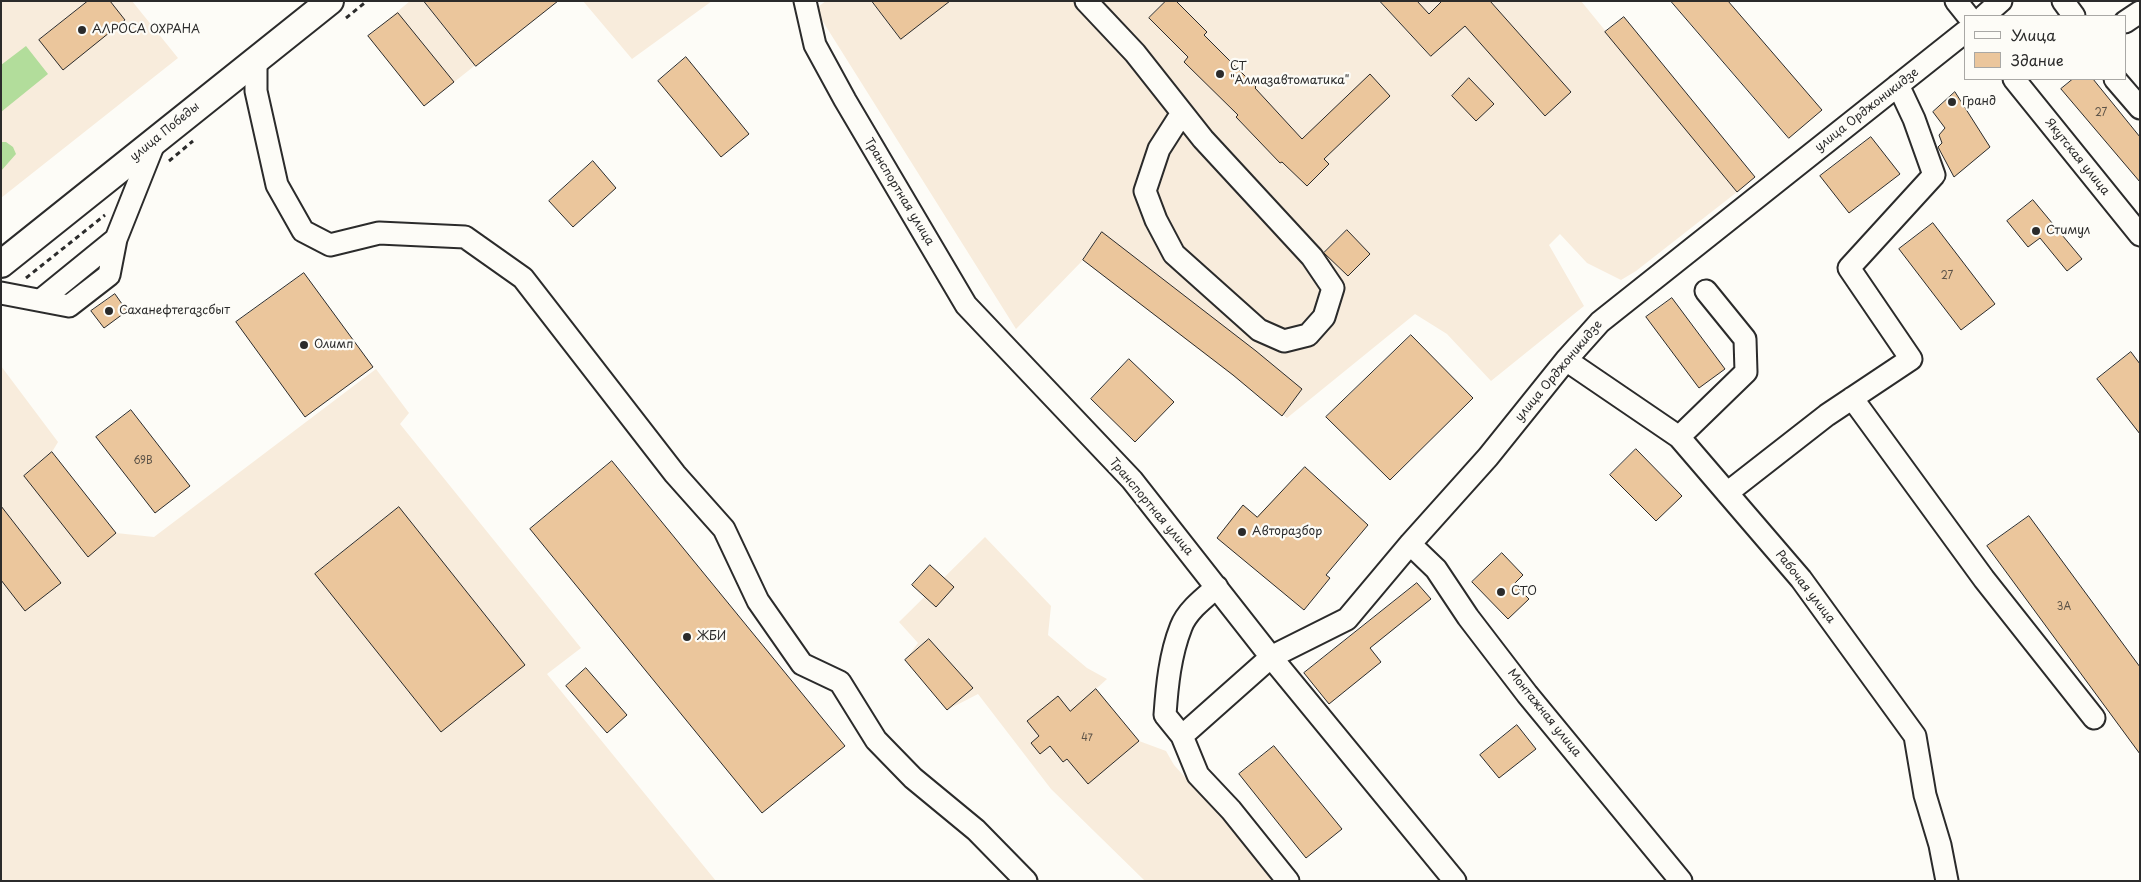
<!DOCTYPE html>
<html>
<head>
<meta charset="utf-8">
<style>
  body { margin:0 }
  #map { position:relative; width:2141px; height:882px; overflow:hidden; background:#fdfcf7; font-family:"Playpen Sans",sans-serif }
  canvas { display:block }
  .frame { position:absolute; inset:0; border:2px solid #2b2b2b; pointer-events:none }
  .legend { position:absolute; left:1964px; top:15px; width:162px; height:65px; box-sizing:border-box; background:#fdfcf7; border:1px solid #a9a8a5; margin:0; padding:6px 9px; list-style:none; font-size:15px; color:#2b2b2b }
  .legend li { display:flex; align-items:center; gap:10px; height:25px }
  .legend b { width:25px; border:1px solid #a9a8a5 }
</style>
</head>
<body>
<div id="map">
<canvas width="2141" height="882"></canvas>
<div class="frame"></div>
<ul class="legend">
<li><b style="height:6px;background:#fdfcf7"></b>Улица</li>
<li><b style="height:14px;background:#ebc69c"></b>Здание</li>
</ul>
</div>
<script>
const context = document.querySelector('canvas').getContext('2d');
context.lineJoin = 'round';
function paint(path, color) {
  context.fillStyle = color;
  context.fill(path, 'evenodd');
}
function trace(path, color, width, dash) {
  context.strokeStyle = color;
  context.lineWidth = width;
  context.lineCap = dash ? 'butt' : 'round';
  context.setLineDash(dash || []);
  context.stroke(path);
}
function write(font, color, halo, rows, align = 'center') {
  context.font = font + ' "Playpen Sans",sans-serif';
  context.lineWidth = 4.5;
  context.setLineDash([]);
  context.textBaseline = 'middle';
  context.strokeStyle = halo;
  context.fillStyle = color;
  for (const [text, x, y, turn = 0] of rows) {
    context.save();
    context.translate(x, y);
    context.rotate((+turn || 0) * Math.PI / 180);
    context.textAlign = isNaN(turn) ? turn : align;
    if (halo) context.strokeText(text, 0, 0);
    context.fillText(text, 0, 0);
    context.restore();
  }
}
const built = new Path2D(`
  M1 1H132L178 58 1 198Z
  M410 1H556L424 106 368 36Z
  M583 1H712L632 59Z
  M826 1H1581L1737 192 1636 271 1621 280 1587 263 1560 234 1549 245 1584 306 1491 381 1447 334 1415 314 1287 418 1083 260 1016 329 815 9Z
  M1 366 58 442 52 452 116 533 154 537 376 369 409 413 400 424 581 648 547 674 716 881H1Z
  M985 537 1051 606 1048 635 1087 668 1107 679 1096 689 1139 741 1166 751 1174 765 1279 881H1145L1051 789 978 694 947 710 905 660 918 643 899 622Z`);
const green = new Path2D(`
  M26 46 48 74 1 112V65Z
  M1 142H6L13 147 16 154 1 171Z`);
const building = new Path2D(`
  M88 1H110L125 20 63 70 39 40Z
  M424 1H558L476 66Z
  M872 1H950L901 39Z
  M1166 1H1176L1207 32 1204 35 1256 87 1255 88 1302 139 1370 74 1390 96 1324 159 1329 164 1307 186 1282 162 1280 163 1236 117 1238 115 1184 62 1188 57 1149 18Z
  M1380 1H1417L1429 14 1442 1H1490L1571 92 1545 116 1465 26 1431 56Z
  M1671 1H1728L1822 110 1789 138Z
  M398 13 454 82 424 106 368 36Z
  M1624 17 1755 177 1737 192 1605 32Z
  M686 57 749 134 721 157 658 81Z
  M1469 78 1494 104 1476 121 1452 96Z
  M2073 79H2093L2140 137V182L2061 89Z
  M1955 92 1990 147 1954 177 1938 147 1942 143 1939 135 1945 128 1933 112Z
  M1871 137 1900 174 1849 213 1820 176Z
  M593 161 616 188 573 227 549 201Z
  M2033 200 2082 259 2067 271 2040 238 2028 247 2007 221Z
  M1933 223 1995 304 1961 330 1899 249Z
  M1347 230 1370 254 1348 276 1324 253Z
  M1102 232 1256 351 1302 389 1282 416 1233 375 1083 260Z
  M304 273 373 367 305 417 236 322Z
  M115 294 127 311 104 328 91 311Z
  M1672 298 1725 369 1699 388 1646 317Z
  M1411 335 1473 398 1390 480 1326 417Z
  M2131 352 2140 364V434L2097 379Z
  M1129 359 1174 402 1135 442 1091 399Z
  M131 410 190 486 155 513 96 437Z
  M1636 449 1682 496 1656 521 1610 475Z
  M52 452 116 533 88 557 24 476Z
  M612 461 845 746 762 813 530 529Z
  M1305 467 1368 525 1326 575 1330 578 1304 610 1217 538 1243 505 1257 517Z
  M1 506 61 583 25 611 1 580Z
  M399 507 525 665 441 732 315 574Z
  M2029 516 2140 667V754L1987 546Z
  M1502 553 1523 575 1514 584 1529 599 1508 619 1472 582Z
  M930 565 954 587 936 607 912 585Z
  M1417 583 1431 599 1370 648 1381 662 1329 704 1304 673Z
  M929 639 973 688 947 710 905 660Z
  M586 668 627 715 607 733 566 686Z
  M1096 689 1139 741 1088 784 1067 759 1063 762 1050 746 1040 754 1031 743 1039 736 1027 721 1058 696 1070 711Z
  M1517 725 1536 749 1499 778 1480 755Z
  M1274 746 1342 829 1306 858 1239 774Z`);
const path = new Path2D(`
  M346 18 367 1
  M169 161 193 141
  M26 278 105 215`);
const minor = new Path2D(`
  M805 1 815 45 845 100 966 305 1132 480 1271 657 1455 881
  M1086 1 1135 53 1203 139 1312 257 1333 288 1324 317 1308 335 1284 341 1259 330 1174 254 1156 220 1145 191 1159 149 1182 113
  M1956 1 1968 16
  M2063 1 2074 16
  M1984 16 2001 1
  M2125 22 2140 12
  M256 60V91L277 185 303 231 330 245 379 233 465 237 523 278 675 474 724 529 758 601 802 664 840 682 876 740 913 778 976 830 1026 881
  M2014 79 2140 235
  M2115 79 2140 108
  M1 293 69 306 109 275 116 239 155 141
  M41 300 116 239
  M1566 360 1679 437 1801 579 1915 736 1925 795 1940 845 1947 881
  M1852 398 1984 579 2094 718
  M1679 437 1746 372 1745 339 1706 291
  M1727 493 1827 415 1911 359 1849 268 1934 175 1914 119 1898 85
  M1410 544 1436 569 1468 617 1527 694 1681 881
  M1217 587C1204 598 1187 611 1181 627 1170 655 1167 686 1165 715L1182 736 1198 775 1231 810 1288 881
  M1182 736 1271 657 1347 619 1410 544 1488 457 1566 360 1600 322 1965 32`);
const major = new Path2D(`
  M1 264 330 1`);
const markers = [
  [82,30,5,"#2b2b2b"],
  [1220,74,5,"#2b2b2b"],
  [1952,102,5,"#2b2b2b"],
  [2036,231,5,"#2b2b2b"],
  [109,311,5,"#2b2b2b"],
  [304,345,5,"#2b2b2b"],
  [1242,532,5,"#2b2b2b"],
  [1501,592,5,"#2b2b2b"],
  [687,637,5,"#2b2b2b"]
];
const numberNames = [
  ["27",2101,113],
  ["27",1947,276],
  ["69В",143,461],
  ["3А",2064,607],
  ["47",1087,738]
];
const poiNames = [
  ["АЛРОСА ОХРАНА",92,30],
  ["СТ",1230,67],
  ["\"Алмазавтоматика\"",1230,81],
  ["Гранд",1962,102],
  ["Стимул",2046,231],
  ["Саханефтегазсбыт",119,311],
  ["Олимп",314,345],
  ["Авторазбор",1252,532],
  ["СТО",1511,592],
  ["ЖБИ",697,637]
];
const streetNames = [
  ["улица Орджоникидзе",1867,110,-38],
  ["улица Победы",165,132,-39],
  ["Якутская улица",2077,157,51],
  ["Транспортная улица",899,192,59],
  ["улица Орджоникидзе",1559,371,-50],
  ["Транспортная улица",1151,507,50],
  ["Рабочая улица",1805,587,52],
  ["Монтажная улица",1544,713,51]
];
paint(built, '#f8ecdc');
paint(green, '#b2dd9b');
paint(building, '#ebc69c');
trace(building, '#2b2b2b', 1);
trace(minor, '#2b2b2b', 25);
trace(major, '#2b2b2b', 30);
trace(path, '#2b2b2b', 3, [5, 4]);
trace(minor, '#fdfcf7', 21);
trace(major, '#fdfcf7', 26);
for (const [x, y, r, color] of markers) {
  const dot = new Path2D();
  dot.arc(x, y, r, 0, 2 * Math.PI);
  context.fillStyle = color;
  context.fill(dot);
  trace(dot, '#fdfcf7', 2);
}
write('10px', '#5b5247', null, numberNames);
write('12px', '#2b2b2b', '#fdfcf7', poiNames, 'left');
write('12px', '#2b2b2b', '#fdfcf7', streetNames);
</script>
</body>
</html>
